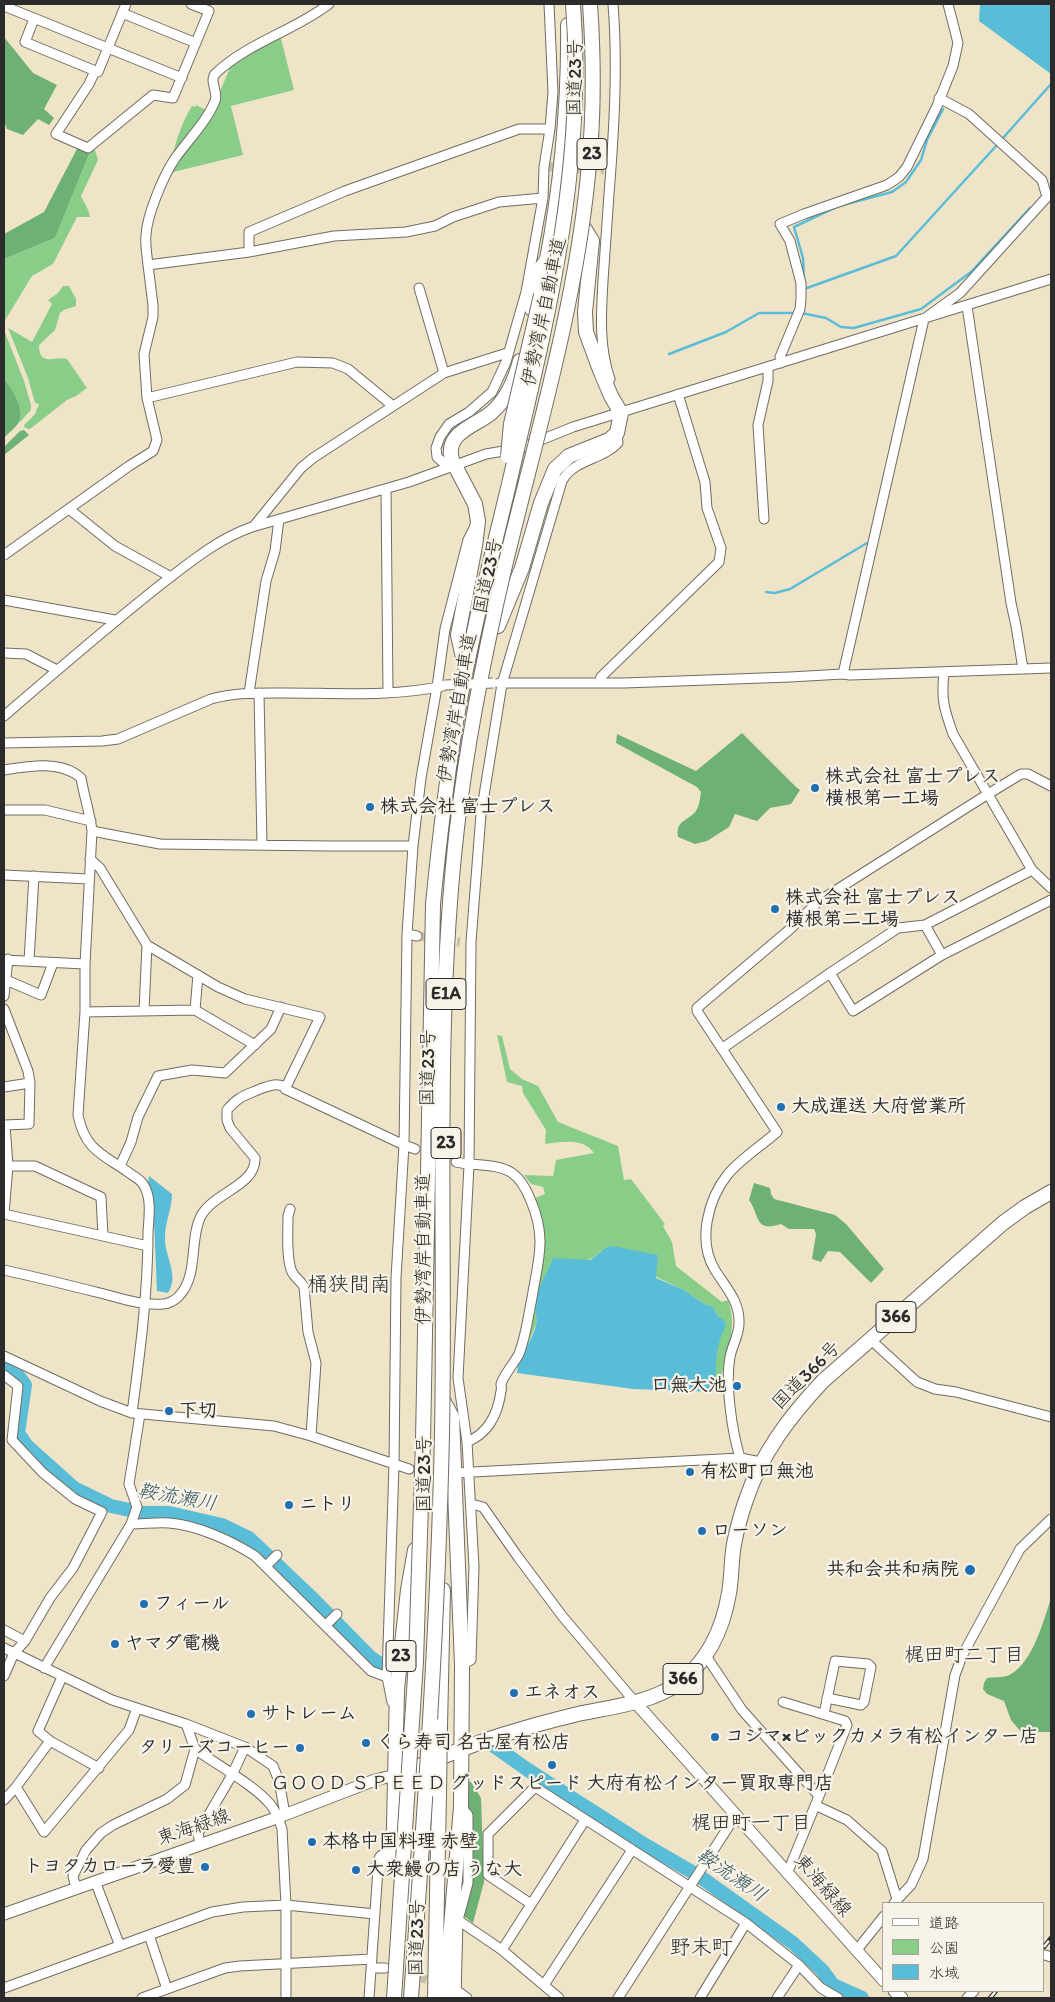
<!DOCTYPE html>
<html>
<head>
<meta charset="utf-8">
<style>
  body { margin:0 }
  #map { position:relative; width:1055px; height:2002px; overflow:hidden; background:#f0e4c8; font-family:Itim,"Klee One",sans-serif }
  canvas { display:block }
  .frame { position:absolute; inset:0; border:5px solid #2b2b2b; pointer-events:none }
  .legend { position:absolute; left:882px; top:1902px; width:162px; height:90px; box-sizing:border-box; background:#f7f3e8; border:1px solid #a5a39c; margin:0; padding:6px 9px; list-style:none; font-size:15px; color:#2b2b2b }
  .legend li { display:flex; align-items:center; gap:10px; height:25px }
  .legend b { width:25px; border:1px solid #a5a39c }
</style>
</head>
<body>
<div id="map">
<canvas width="1055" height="2002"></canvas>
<div class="frame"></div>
<ul class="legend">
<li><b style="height:6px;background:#fff"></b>道路</li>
<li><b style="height:14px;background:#89ce88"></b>公園</li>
<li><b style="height:14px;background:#59bdd7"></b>水域</li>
</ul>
</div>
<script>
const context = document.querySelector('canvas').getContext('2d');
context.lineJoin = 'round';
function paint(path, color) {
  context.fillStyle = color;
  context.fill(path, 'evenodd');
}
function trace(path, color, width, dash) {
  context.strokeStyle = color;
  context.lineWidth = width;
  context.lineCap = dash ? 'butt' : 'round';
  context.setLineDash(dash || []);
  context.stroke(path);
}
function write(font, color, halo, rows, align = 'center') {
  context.font = font + ' Itim,"Klee One",sans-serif';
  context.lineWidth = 4.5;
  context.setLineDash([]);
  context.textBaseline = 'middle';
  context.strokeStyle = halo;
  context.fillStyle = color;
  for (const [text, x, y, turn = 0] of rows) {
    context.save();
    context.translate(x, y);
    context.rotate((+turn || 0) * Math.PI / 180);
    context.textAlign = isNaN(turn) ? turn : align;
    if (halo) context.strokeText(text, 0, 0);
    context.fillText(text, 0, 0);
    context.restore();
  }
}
const green = new Path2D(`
  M280 35 294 90 231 106 243 155 169 173 218 96 233 61Z
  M196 105 208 111 172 157C177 138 182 122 192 106L195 107Z
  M95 150 98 160 81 196C84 203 89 209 90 217H77L53 264 32 276 4 322V330L24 381 31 405V410L20 422C21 405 14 392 4 379V259L55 238 90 152Z
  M63 286H69L76 299V306L64 310 60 313 55 330 39 345C39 368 56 355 67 359L87 388 76 396 67 400 30 429 25 428 24 425 35 414 39 404 35 403 28 378 8 328 32 342 52 304 48 300 58 293Z
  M497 1035 502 1036 510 1069 522 1079 538 1086 558 1122 618 1146 624 1180 631 1179 665 1224 663 1226 672 1242 676 1266 722 1302 728 1300C738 1328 727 1352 720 1381L715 1380C714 1362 717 1341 725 1325L711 1306 706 1305 682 1289 601 1251C588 1266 571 1260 553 1259L535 1300 537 1316 536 1325 526 1348 542 1226 535 1198 545 1194 543 1187 531 1184 524 1175 553 1176 556 1160 594 1153C583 1137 561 1142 545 1144L546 1130 523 1093 522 1086 507 1082Z`);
const forest = new Path2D(`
  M4 37 33 73 57 85 44 109 54 118 49 125 38 119 23 135 7 129 4 122Z
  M78 147 90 152 55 238 4 259V234L44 212Z
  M4 379C12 389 23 406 20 420 18 426 8 433 4 438Z
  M24 430 29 435 4 455V447L20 431Z
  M742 733 795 786 800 790 791 804 770 808 757 821 735 814 729 827 707 841 695 844 678 837C676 823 683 822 692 815 699 810 700 800 701 792L697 787 616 743 617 734 696 771Z
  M754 1183 770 1188 771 1194 774 1199 835 1215 846 1224 884 1269 871 1283 840 1252 828 1251 821 1262 812 1259 816 1234 814 1229H789L781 1224C754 1233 760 1215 749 1200Z
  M1051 1598V1732H1021L1011 1720 1004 1701 987 1694 983 1689 984 1683 987 1678C994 1677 1005 1678 1011 1674 1032 1663 1044 1620 1051 1598Z
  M466 1781 471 1782 481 1798 484 1882 473 1923 465 1917 464 1914 473 1877 472 1814 465 1803Z`);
const water = new Path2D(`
  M980 4H1051V74L979 21Z
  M149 1176 172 1194C172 1209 165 1222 165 1237 164 1256 180 1275 168 1293L157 1291 153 1199 148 1183Z
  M612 1246 658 1255 656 1278 682 1289 706 1305 712 1306 718 1316 723 1319 726 1325C715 1346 715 1369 716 1392L633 1389 517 1373C518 1356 531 1343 536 1326 538 1317 534 1307 536 1299 539 1285 548 1272 553 1258L590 1260C598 1256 602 1248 612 1246Z`);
const stream = new Path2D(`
  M1003 138 1051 84
  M1051 184V183
  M839 206 892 192 906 182 921 160 927 140 943 109
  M804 280 803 258 794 227 834 208
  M807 288 896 256 996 146
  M801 313 826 318 841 327 854 328 921 309 971 272 1030 208
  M669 354 726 332 759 313H796
  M766 592 775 593 790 589 867 543`);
const river = new Path2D(`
  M4 1369 19 1377 25 1385 18 1433 27 1446 74 1488 111 1506 143 1513H169L222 1525 249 1538 311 1597 370 1657 379 1663
  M494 1746 528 1770 642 1843 699 1876 793 1943 822 1970 833 1985 862 1998`);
const minorTunnel = new Path2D(`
  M547 167 604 170
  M417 936 460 942
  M409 1469 444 1472
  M392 1970 414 1975 440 1984`);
const minor = new Path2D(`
  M4 6 182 78
  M122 13 196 43
  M34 19 25 42 98 72 126 4
  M95 71 89 84 56 134 88 148 153 95 173 98 209 11 191 4
  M939 98 969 114 1042 180 1047 197
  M249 252V232L345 191 519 129H550
  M148 265C147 255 145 245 146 235 147 215 163 177 174 160 187 141 206 123 215 101 219 92 208 81 216 73 249 42 294 31 329 4
  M419 288 444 373
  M967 306 1011 603 1016 626 1023 669
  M781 363 780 357 800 309 801 299V283L790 241 780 224 804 214 887 185 899 177 907 167 937 106 953 66 958 43 948 4
  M610 379C599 347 601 315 603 281 605 252 607 223 609 194 614 131 618 67 613 4
  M147 398 297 362 333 363 348 369 393 406
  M455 466 445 464 437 457 436 448 440 437 449 424 469 412 492 392 506 362 526 292 543 198 544 167 550 129 553 92 549 4
  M386 489 388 692
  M69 509 115 546 171 577
  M764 519 758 425 768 381V367
  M254 526 301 468 313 458 444 373 507 353
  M4 555 129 466 153 451 157 440 147 398 144 354 153 317V305L148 265 249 252 334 236 406 232 435 226 453 217 499 202 543 198
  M4 600 115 620
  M4 653 26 654 57 670
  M944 673C941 699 944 709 953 734L1032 870 1051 888
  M843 674 924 319 960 293 1047 197
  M499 683H624L790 677 843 674 850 675 1051 668
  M599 683 601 677 719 562 721 548 707 508 705 482 678 394
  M249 693 266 581 275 551 279 519
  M259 693 262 845
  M4 716C55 672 106 628 159 586 188 564 217 539 252 527L409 482 486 454 521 448 573 427 1051 279
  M4 743 102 741 118 739 211 699C236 692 261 693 286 693 337 693 393 697 443 686
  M4 770C29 766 61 760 81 778 84 796 90 813 92 831L85 964V1012L78 1115C85 1150 102 1154 128 1172 133 1176 140 1179 143 1184 152 1197 149 1216 148 1232 148 1293 140 1353 132 1413
  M4 810H45L91 821
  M92 831 160 844 330 846H413
  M90 859 100 868 147 945 218 987 245 999 320 1017 285 1089 404 1145 415 1149
  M4 875 89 879
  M925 925 942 955
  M407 934 417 936
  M4 960 85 964
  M29 961 34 876
  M830 973 853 1011 942 955 1051 900
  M6 980 41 995 53 963
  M4 996 8 959
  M4 1009 28 1071 30 1083 29 1124 4 1125
  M195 1010 198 975
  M144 1011 147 945
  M85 1012 195 1010 255 1045
  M723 1048 830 973 898 928 925 925 1032 870
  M4 1087 30 1083
  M5 1125 8 1166 4 1214 148 1246
  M456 1162C473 1166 497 1163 512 1173 521 1179 527 1191 531 1201 547 1239 538 1260 532 1298 528 1317 526 1336 519 1354 515 1362 503 1376 501 1384 501 1386 502 1389 501 1391 498 1414 489 1433 467 1442
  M8 1166H35L101 1197 103 1236
  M120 1166 131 1142 138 1117 158 1076 192 1070 225 1073 271 1029 281 1007
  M290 1209 288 1216C288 1231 286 1259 292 1272 295 1278 301 1281 304 1287L308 1332 316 1363 311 1436
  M4 1270C36 1277 68 1285 100 1293 120 1298 142 1306 163 1304 168 1304 176 1300 179 1296 199 1275 189 1239 201 1216 214 1192 256 1186 255 1158L230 1128 227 1120V1110C239 1096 244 1096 260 1089 271 1085 275 1083 286 1087
  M871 1340 917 1382 935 1389 956 1392 1051 1417
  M4 1356 100 1401 132 1413 274 1426 311 1436 409 1469
  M4 1375 18 1386 12 1440 43 1473 75 1499 102 1512 73 1568 50 1598 25 1641 14 1653 4 1676
  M740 1458C732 1431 725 1385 730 1357 732 1346 739 1335 739 1324 740 1301 726 1288 715 1270 697 1241 708 1199 728 1174 742 1158 761 1146 777 1132L697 1011V1008L789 930 819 901 988 794 1021 774H1028L1051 786
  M454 1473 740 1458 761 1462
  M471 1504 483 1507 518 1557 563 1617 635 1702
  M131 1524C143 1524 157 1522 169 1523 197 1525 232 1541 255 1556L371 1671 387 1677
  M269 1563 277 1555
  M329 1622 337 1614
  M4 1630 25 1641
  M4 1648 112 1700 186 1724 245 1747 273 1766 279 1781 285 1814
  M706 1656 742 1710 819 1796 787 1874
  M462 1665 471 1660 474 1567 467 1442 458 1378 469 1165 471 942 481 814 502 684 562 481C574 459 602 460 618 443L617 433
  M44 1668 131 1524 137 1507 129 1484 140 1414
  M62 1677 38 1731 50 1741 99 1768
  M392 1702 387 1677 394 1465 396 1278 404 1145 407 934 413 846 421 778 437 687 445 629 468 540 474 528
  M783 1702 845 1721 847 1725 819 1796
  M824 1714 835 1661 868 1664 871 1667 864 1702 861 1705 827 1698
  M195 1749C217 1765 254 1785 270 1804 277 1812 279 1820 282 1829L286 1905V1998
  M16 1787 44 1832 129 1730 137 1708
  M4 1800 16 1787 50 1741
  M817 1806 847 1820 882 1851 897 1899
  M200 1844 198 1833 232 1775 245 1747
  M95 1881 120 1946
  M76 1888 73 1876 86 1850 101 1833 113 1825 167 1799 185 1785 195 1749 186 1724
  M894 1903 911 1885 923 1859 955 1675 962 1656 1020 1549 1051 1519
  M531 1904 488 1875V1834L535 1787 746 1923 799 1965 821 1988 838 1998
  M458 1920 502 1950 559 1998
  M149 1935 167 1989
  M502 1950 585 1820
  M856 1951 884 1916
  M1045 1955 1051 1957
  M372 1968H385
  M544 1985 632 1850
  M4 1988 212 1912 243 1907 286 1905 375 1914
  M456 1990 467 1998
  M142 1998 225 1968 240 1966 372 1959
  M369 1998 378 1869
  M456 1998 458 1920 468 1883V1815L461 1807
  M618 1998 736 1815
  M700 1998 746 1923
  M777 1998 799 1965
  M967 1998 974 1991`);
const major = new Path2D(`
  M635 1702 884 1981
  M4 1914 279 1817 375 1780 396 1775
  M894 1991 902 1998`);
const highway = new Path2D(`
  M546 265C561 186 569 105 568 25
  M532 309 541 268 548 258
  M498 626 522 568 541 503 555 469 569 456 609 440 617 433 621 413 611 396 600 370 586 332 585 312 592 241 584 228
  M465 667 458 635 475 546 478 521 475 504 452 460C444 433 475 426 491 413 506 400 515 380 520 361
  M444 1402 452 1417 462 1665 461 1807 445 1998
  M415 1550 408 1590 397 1689 394 1826 416 1910
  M440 1726 443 1590
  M396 1775C431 1762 466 1746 502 1735 527 1727 553 1720 578 1714 611 1707 651 1703 679 1683 708 1661 723 1629 729 1593 732 1577 731 1560 734 1544 737 1529 741 1514 746 1500 761 1454 790 1416 823 1381L1003 1223 1025 1207 1051 1192
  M378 1869 382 1858 391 1852 393 1833
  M435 1998 439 1793`);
const rail = new Path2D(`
  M1044 1947 1051 1938
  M990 1998 996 1991`);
const minorBridge = new Path2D(`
  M445 685 493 683`);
const highwayBridge = new Path2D(`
  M508 456 511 424 541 295
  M439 1793 440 1726
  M394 1998 416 1661 423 1441 433 904C439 843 446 782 456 722 470 642 490 563 509 484 546 324 586 170 573 4
  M411 1998C425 1810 438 1622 442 1434 446 1233 434 1027 457 828 467 741 484 656 504 570 535 440 575 309 588 175 594 118 594 61 590 4`);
const markers = [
  [815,788,5,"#1f6fb2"],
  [370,807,5,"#1f6fb2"],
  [775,909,5,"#1f6fb2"],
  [781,1107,5,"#1f6fb2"],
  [737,1386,5,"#1f6fb2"],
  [169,1411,5,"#1f6fb2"],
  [690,1472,5,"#1f6fb2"],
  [289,1505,5,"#1f6fb2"],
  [702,1531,5,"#1f6fb2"],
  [970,1570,6,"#1f6fb2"],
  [144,1604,5,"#1f6fb2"],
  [115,1644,5,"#1f6fb2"],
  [514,1693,5,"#1f6fb2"],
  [251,1714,5,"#1f6fb2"],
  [715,1737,5,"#1f6fb2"],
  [366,1743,5,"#1f6fb2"],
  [300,1748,5,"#1f6fb2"],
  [552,1765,5,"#1f6fb2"],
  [312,1842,5,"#1f6fb2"],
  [205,1867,5,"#1f6fb2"],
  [356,1870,5,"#1f6fb2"]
];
const shields = [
  [592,154,30],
  [446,994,40],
  [446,1143,30],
  [896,1317,40],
  [401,1656,30],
  [683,1679,40]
];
const shieldNames = [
  ["23",592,154],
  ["E1A",446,994],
  ["23",446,1143],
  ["366",896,1317],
  ["23",401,1656],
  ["366",683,1679]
];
const streetNames = [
  ["国道23号",576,78,-89],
  ["伊勢湾岸自動車道",545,312,-78],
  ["国道23号",489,576,-78],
  ["伊勢湾岸自動車道",458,708,-80],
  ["国道23号",429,1068,-89],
  ["伊勢湾岸自動車道",424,1249,-90],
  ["国道366号",807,1376,-45],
  ["国道23号",425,1474,-90],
  ["東海緑線",194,1828,-19],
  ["東海緑線",822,1886,49],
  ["国道23号",418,1938,-89]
];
const poiNames = [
  ["株式会社 富士プレス",825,777],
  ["横根第一工場",825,799],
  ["株式会社 富士プレス",380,807],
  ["株式会社 富士プレス",785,898],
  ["横根第二工場",785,920],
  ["大成運送 大府営業所",791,1107],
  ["口無大池",727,1386,"right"],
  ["下切",179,1411],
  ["有松町口無池",700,1472],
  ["ニトリ",299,1505],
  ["ローソン",712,1531],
  ["共和会共和病院",959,1570,"right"],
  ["フィール",154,1604],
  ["ヤマダ電機",125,1644],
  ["エネオス",524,1693],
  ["サトレーム",261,1714],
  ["コジマ×ビックカメラ有松インター店",725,1737],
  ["くら寿司 名古屋有松店",376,1743],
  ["タリーズコーヒー",290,1748,"right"],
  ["ＧＯＯＤ ＳＰＥＥＤ グッドスピード 大府有松インター買取専門店",552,1784,"center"],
  ["本格中国料理 赤壁",322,1842],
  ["トヨタカローラ愛豊",195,1867,"right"],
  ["大衆鰻の店 うな大",366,1870]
];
const waterNames = [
  ["鞍流瀬川",177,1498,10],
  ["鞍流瀬川",731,1876,34]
];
const neighbourhoodNames = [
  ["梶田町二丁目",964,1656],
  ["梶田町一丁目",751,1824]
];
const quarterNames = [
  ["桶狭間南",349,1286],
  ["野末町",701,1949]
];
paint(green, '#89ce88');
paint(forest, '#6eb174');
paint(water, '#59bdd7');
trace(stream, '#59bdd7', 2.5);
trace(river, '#59bdd7', 14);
trace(minorTunnel, '#c9bfa9', 9, [9, 4.5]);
trace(minor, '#706c62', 11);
trace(major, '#706c62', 13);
trace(highway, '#706c62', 16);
trace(minor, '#fff', 9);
trace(major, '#fff', 11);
trace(highway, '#fff', 14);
trace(rail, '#2b2b2b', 4.5);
trace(rail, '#f7f3e8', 2.5, [8]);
trace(minorBridge, '#706c62', 11, []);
trace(highwayBridge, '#706c62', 16, []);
trace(minorBridge, '#fff', 9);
trace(highwayBridge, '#fff', 14);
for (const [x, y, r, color] of markers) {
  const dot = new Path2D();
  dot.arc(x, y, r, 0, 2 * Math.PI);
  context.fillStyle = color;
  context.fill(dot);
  trace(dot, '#f7f3e8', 2);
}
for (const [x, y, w] of shields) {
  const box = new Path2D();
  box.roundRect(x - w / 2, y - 15.5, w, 31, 4);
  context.fillStyle = '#f7f3e8';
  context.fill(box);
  trace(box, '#2b2b2b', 1);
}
write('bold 18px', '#2b2b2b', null, shieldNames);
write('19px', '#2b2b2b', '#f7f3e8', streetNames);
write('bold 19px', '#2b2b2b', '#f7f3e8', poiNames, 'left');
write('italic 20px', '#39575f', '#f7f3e8', waterNames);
write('20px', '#2b2b2b', '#f7f3e8', neighbourhoodNames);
write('21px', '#2b2b2b', '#f7f3e8', quarterNames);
</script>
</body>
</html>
